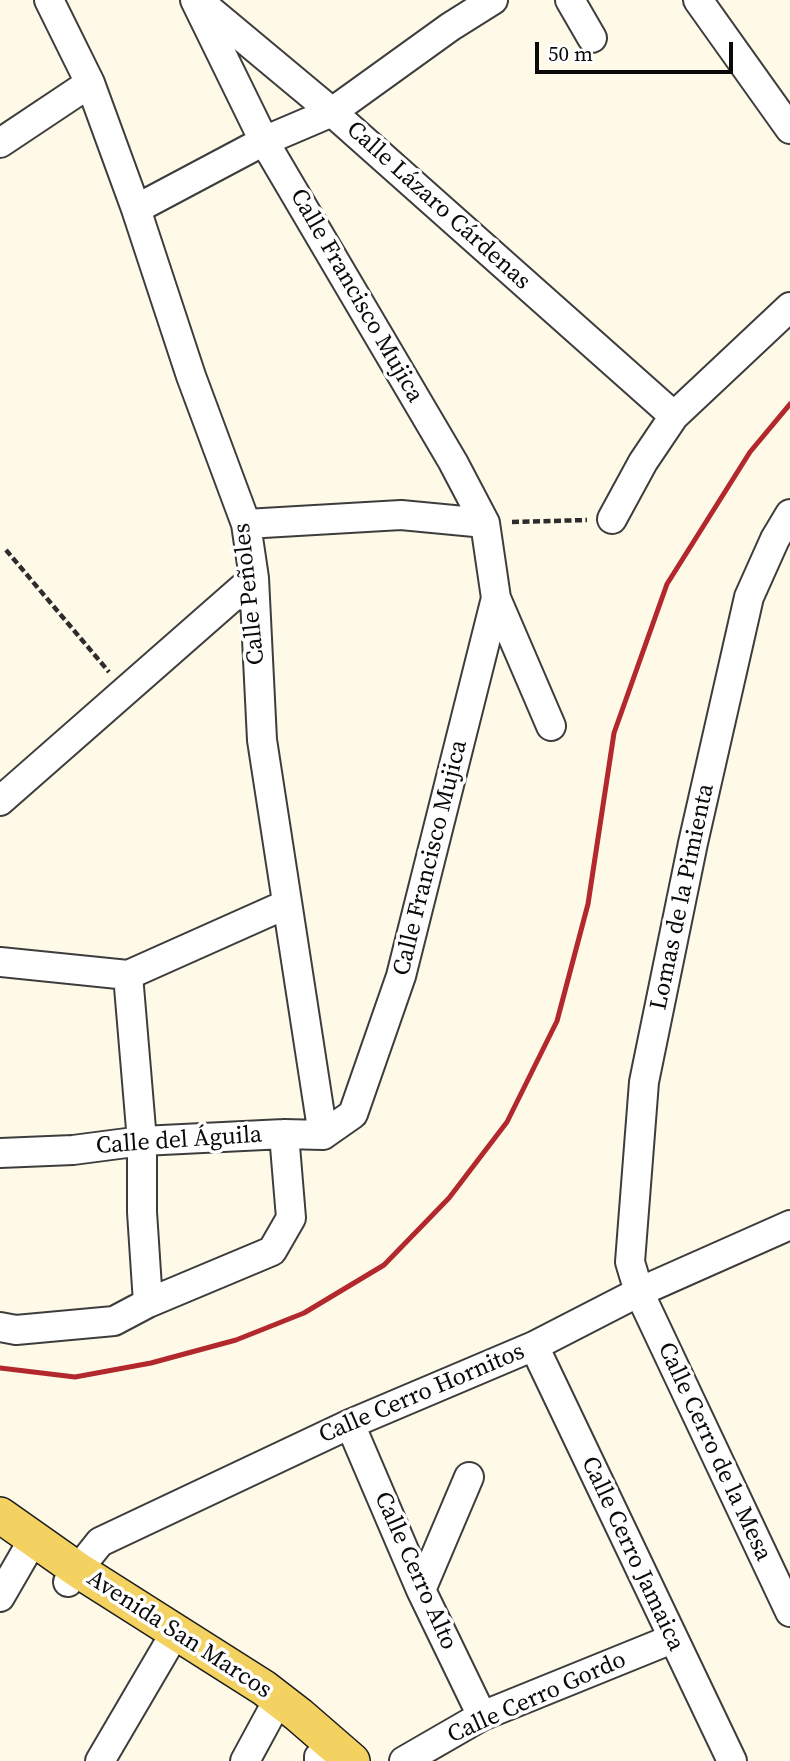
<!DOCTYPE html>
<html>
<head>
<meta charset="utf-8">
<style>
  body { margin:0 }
  #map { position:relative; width:790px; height:1761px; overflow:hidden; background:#fefae7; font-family:"Source Serif 4",serif }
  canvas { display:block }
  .scale { position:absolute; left:535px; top:42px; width:198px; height:32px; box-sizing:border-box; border:4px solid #0a0a0a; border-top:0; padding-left:9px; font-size:21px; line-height:24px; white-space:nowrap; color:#0a0a0a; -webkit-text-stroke:5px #fff; paint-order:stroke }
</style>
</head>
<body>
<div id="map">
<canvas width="790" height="1761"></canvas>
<div class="scale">50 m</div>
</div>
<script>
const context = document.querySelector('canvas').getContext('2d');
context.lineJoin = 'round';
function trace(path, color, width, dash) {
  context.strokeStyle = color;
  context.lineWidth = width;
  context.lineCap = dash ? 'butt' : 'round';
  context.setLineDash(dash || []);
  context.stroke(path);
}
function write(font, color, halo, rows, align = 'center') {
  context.font = font + ' "Source Serif 4",serif';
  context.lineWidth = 7;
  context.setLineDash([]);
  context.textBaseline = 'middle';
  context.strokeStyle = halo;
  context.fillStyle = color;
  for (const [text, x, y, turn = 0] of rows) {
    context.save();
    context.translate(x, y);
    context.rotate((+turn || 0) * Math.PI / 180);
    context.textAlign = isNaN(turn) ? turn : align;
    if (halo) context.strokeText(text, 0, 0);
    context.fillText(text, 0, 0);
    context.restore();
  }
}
const path = new Path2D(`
  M512 522 587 520
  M6 550 109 672`);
const minor = new Path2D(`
  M49 0 90 83 136 209 191 376 246 524 254 578 262 740 323 1135
  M570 0 592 38
  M698 0 790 129
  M200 2 332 112 674 416
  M0 143 90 83
  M136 209 264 141 332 112 450 27 493 0
  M790 514 775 539 749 597 693 843 644 1082 630 1262 639 1292 790 1612
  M612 519 643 462 674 416 790 307
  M246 524 401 515 485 523
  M496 598 551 726
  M0 801 254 578
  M0 962 128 975 287 904
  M128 975 142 1141V1212L148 1303
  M0 1153 73 1150 142 1141 284 1134 323 1135 353 1114 401 976 496 598 485 523 453 462 264 141 195 0
  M0 1327 16 1330 114 1321 148 1303 272 1251 291 1218 284 1134
  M534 1346 732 1761
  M350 1424 421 1590 482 1716
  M68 1582 100 1542 350 1424 534 1346 639 1292 790 1225
  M421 1590 469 1477
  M0 1597 26 1552
  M319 1757V1761
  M100 1761 168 1645
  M245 1761 271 1713
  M404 1761 482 1716 672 1639`);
const major = new Path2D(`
  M0 1515 78 1570 264 1688 299 1715 352 1761`);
const rail = new Path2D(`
  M0 1368 75 1377 151 1363 236 1340 304 1313 384 1265 449 1198 507 1122 557 1021 588 904 614 733 667 584 750 452 790 404`);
const streetNames = [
  ["Calle Lázaro Cárdenas",438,206,42],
  ["Calle Francisco Mujica",356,296,60],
  ["Calle Peñoles",250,594,-96],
  ["Calle Francisco Mujica",431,858,-76],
  ["Lomas de la Pimienta",683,897,-78],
  ["Calle del Águila",179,1141,-4],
  ["Calle Cerro Hornitos",422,1394,-23],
  ["Calle Cerro de la Mesa",714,1452,65],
  ["Calle Cerro Jamaica",632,1554,65],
  ["Calle Cerro Alto",415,1571,66],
  ["Avenida San Marcos",179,1635,33],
  ["Calle Cerro Gordo",537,1698,-24]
];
trace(minor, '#3d3d3d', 32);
trace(major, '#1b1b1b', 38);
trace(path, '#2c2c2c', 4.5, [7, 3.5]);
trace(minor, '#fff', 28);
trace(major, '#f4d262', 35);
trace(rail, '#b3282d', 5);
write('24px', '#0a0a0a', '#fff', streetNames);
</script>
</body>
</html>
